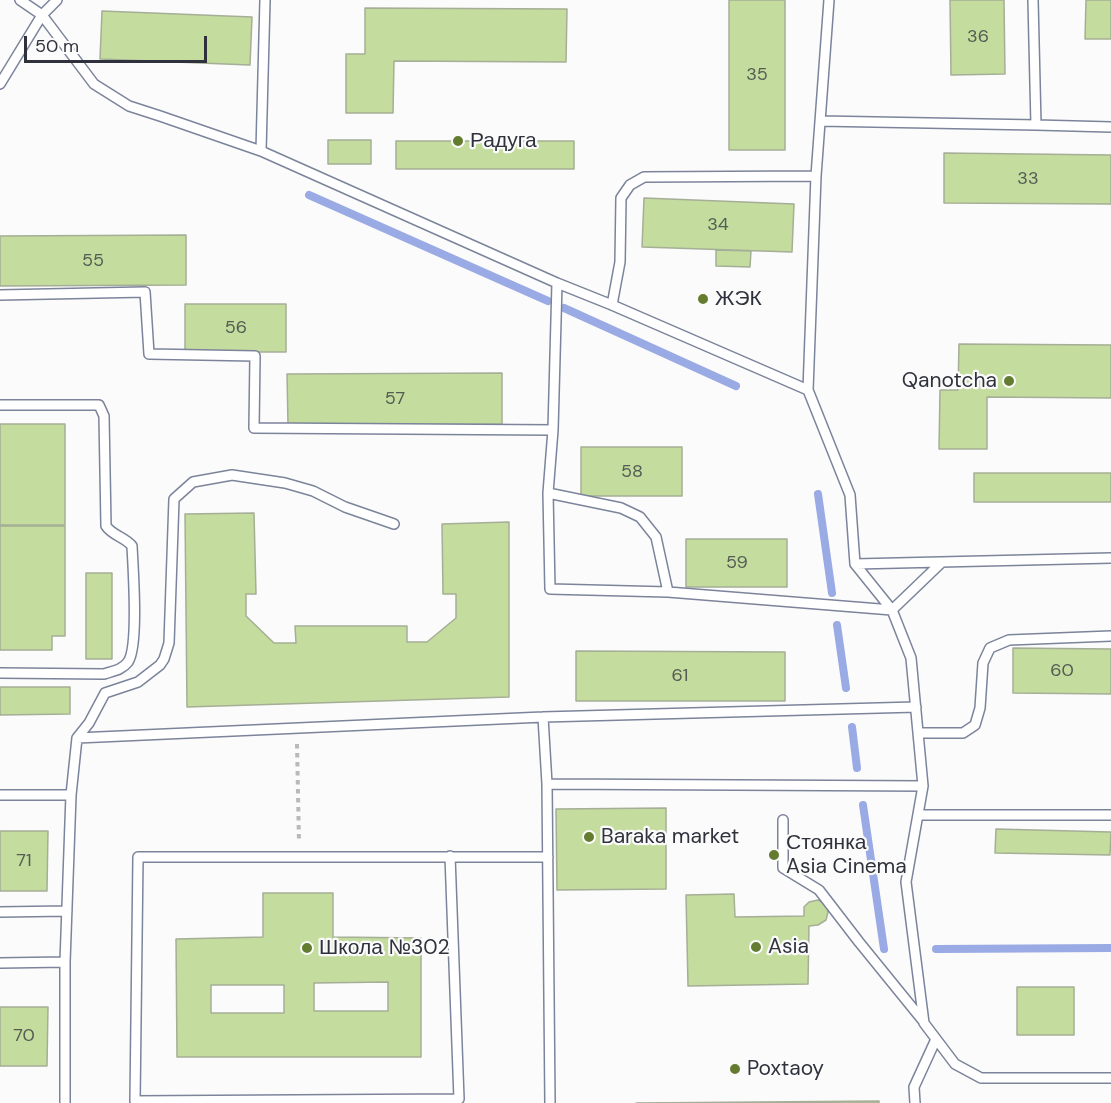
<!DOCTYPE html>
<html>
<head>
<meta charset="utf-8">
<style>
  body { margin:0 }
  #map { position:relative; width:1111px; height:1103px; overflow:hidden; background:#fbfbfb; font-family:"DM Sans",sans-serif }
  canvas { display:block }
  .scale { position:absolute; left:24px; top:36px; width:183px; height:27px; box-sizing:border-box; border:3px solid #2f323c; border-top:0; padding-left:8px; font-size:18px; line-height:21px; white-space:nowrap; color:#2f323c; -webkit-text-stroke:4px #fbfbfb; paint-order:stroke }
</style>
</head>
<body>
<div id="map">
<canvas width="1111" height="1103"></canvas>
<div class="scale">50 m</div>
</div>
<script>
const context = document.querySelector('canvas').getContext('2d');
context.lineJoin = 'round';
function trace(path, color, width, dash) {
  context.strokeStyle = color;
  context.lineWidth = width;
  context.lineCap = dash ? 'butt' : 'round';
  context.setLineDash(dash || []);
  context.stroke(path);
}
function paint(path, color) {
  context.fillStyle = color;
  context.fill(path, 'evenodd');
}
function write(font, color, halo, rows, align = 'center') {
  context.font = font + ' "DM Sans",sans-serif';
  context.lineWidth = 4.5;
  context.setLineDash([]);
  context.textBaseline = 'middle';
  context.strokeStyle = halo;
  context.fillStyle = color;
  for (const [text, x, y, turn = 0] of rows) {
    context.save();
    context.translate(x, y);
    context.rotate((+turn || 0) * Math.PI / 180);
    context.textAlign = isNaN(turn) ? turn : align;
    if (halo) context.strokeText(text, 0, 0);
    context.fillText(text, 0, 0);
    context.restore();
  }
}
const stream = new Path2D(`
  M309 195 548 301
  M564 308 736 386
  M818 494 832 593
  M837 625 846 688
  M852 727 857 768
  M863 805 884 949
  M936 949 1111 948`);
const building = new Path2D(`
  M729 0H785V150H729Z
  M950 0H1004L1005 74 951 75Z
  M1086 0H1111V39H1085Z
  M365 8 567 9 566 62 394 61 393 113H346V54H365Z
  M102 11 252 17 250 65 100 59Z
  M328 140H371V164H328Z
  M396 141H574V169H396Z
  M944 153 1111 155V204L944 203Z
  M644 198 794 204 792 252 642 247Z
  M186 235V285L0 286V236Z
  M716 250 751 251 750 267 716 266Z
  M185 304H286V352H185Z
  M959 344 1111 345V398L987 397V449H939L940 390H958Z
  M502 373V424L288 425 287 374Z
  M0 424H65V525H0Z
  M581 447H682V496H581Z
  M974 473H1111V502H974Z
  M254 513 256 594H246V616L274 643H296L295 626H407V642H427L456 618V594H443L442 524 509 522V697L187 707 185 514Z
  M0 526H65V636H52V650H0Z
  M686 539H787V587H686Z
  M86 573H112V659H86Z
  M1013 648 1111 649V694L1013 693Z
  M576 651 785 652V701H576Z
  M0 687H70V714L0 715Z
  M666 808V889L557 890 556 809Z
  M996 829 1111 832 1110 855 995 853Z
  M0 831H48L47 891H0Z
  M263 893H333V937L421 938V1057H177L176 939 263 937ZM388 982V1011H314V983ZM211 985H284V1013H211Z
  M734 894 735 917 804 916V907L809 902 818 900 826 904 828 912 826 920 818 925 809 926 808 984 688 986 686 895Z
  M1017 987H1074V1035H1017Z
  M0 1007H48L47 1066H0Z
  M879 1101V1103H636Z`);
const path = new Path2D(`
  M297 744 299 842`);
const service = new Path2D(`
  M20 0 42 15 94 84 129 106 160 116 261 151 557 283 612 305 808 390 850 495 855 564 892 610 911 658 923 786 906 882 924 1023 955 1064 981 1078H1111
  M0 84 42 15 57 0
  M820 121 1036 125 1033 0
  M1036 125 1111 127
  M261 151 265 0
  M557 283 553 430 548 493 550 589 668 592 892 610 942 562
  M0 295 145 292 149 354 255 356 254 428 553 430
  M612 305 620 262 621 198 630 185 644 177 816 176
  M808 390 816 176 829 0
  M0 405H99L104 416 106 526C113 536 125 537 132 546 133 568 139 646 128 662 122 670 113 671 104 674L0 673
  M548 493 621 508 640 517 656 537 668 592
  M855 564 1111 558
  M543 717 547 784 550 1103
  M919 733H963L975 725 980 708 983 663 990 648 1009 640 1111 636
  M77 738 543 717 916 707
  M547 784 923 786
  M0 795H71
  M918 815H1111
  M783 820V868L819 890 859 942 924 1022
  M450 856 459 1099 135 1101 138 857H548
  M0 912 67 911
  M0 963 65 962
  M65 1103V962L71 795 77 738 89 723 105 693 138 682 160 665 164 659 169 643 174 499 193 482 232 475 285 483 313 491 345 507 394 524
  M915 1103 914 1087 936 1039`);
const markers = [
  [458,141,6,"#637c2f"],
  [703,299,6,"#637c2f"],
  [1009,381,6,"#637c2f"],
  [589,837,6,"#637c2f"],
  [774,855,6,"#637c2f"],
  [756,947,6,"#637c2f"],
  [307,948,6,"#637c2f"],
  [735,1069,6,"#637c2f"]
];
const numberNames = [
  ["36",978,37],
  ["35",757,75],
  ["33",1028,179],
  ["34",718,225],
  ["55",93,261],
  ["56",236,328],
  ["57",395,399],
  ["58",632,472],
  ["59",737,563],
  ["60",1062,671],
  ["61",680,676],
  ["71",24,861],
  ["70",24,1036]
];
const poiNames = [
  ["Радуга",470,141],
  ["ЖЭК",715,299],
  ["Qanotcha",997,381,"right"],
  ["Baraka market",601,837],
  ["Стоянка",786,843],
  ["Asia Cinema",786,867],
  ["Asia",768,947],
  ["Школа №302",319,948],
  ["Poxtaoy",747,1069]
];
trace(stream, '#99aae4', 8);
paint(building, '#c4dc9e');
trace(building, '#a5ae96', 1.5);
trace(service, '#7c849b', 12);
trace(path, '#b8b9bc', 4, [4.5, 4.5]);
trace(service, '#fff', 9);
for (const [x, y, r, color] of markers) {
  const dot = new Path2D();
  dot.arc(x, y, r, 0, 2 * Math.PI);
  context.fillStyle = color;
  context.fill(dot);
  trace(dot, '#fbfbfb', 2);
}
write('18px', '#545c54', null, numberNames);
write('21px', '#2f323c', '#fbfbfb', poiNames, 'left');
</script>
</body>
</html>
